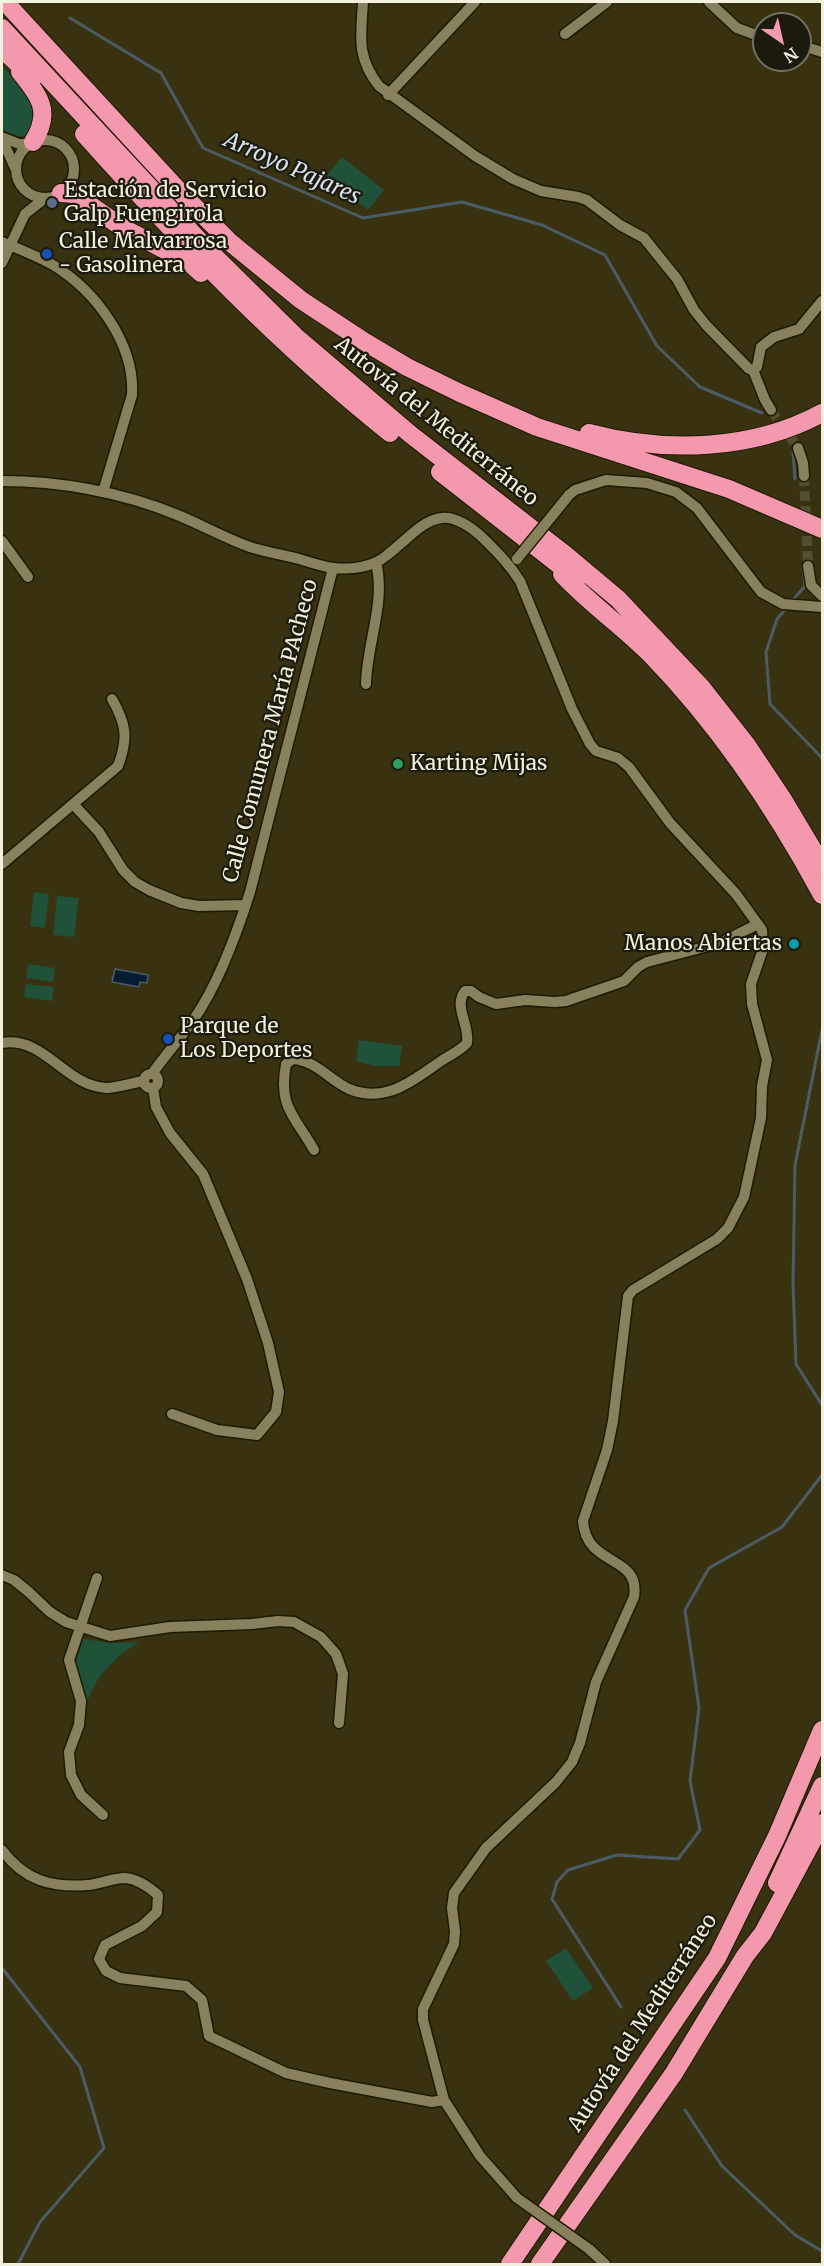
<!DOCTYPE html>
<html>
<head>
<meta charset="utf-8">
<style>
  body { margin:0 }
  #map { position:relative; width:824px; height:2266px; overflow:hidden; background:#383211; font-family:Merriweather,serif }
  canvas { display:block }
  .frame { position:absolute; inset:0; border:3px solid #f3f0dd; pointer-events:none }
  .north { position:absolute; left:752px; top:12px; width:60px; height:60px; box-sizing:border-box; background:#1c1a0c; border:2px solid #727060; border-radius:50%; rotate:146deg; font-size:16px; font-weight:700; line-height:24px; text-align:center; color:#f3f0dd }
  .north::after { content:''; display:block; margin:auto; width:21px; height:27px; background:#f29aaf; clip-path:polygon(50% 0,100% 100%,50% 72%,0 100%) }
</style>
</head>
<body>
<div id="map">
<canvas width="824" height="2266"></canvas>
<div class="frame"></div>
<div class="north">N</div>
</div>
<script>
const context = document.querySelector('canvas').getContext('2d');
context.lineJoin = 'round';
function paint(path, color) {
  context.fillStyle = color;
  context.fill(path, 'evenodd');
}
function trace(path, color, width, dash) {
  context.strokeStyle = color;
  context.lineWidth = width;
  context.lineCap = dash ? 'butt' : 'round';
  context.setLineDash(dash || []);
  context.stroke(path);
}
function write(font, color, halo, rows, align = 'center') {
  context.font = font + ' Merriweather,serif';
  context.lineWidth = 4.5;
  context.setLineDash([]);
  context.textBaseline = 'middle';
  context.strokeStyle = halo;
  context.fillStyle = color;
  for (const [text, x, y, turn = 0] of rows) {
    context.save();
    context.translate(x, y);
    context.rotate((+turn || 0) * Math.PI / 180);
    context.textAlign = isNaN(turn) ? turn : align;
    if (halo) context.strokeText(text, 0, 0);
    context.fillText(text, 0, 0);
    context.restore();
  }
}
const green = new Path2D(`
  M2 65 27 93 36 113 28 135 13 137 2 130Z
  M342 157 384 190 368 210 326 177Z
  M34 892 49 894 45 928 30 926Z
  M57 896 79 898 74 937 53 935Z
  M28 964 55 968 53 982 26 978Z
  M26 984 54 987 52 1001 24 997Z
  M359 1040 402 1046 399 1066H375L356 1061Z
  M83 1639 112 1643 139 1642 120 1655 99 1677 85 1705 76 1662Z
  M566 1948 593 1988 573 2001 546 1961Z`);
const water = new Path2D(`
  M115 969 148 975 147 983 140 982 139 987 112 982Z`);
const stream = new Path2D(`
  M70 18 161 73 203 148 363 218 462 202 542 225 605 255 657 346 700 387 762 413
  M793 452 795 479
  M792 601 805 586 803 567
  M788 606 777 619 766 652 770 704 822 758
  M822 1030 795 1165 793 1284 796 1364 822 1405
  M2 1968 80 2067 104 2148 40 2222 18 2264
  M621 2007 552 1899 557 1882 568 1870 617 1855 678 1859 700 1830 690 1781 699 1708 685 1610 709 1568 782 1527 822 1475
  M685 2110 722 2166 795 2235 822 2251`);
const streetTunnel = new Path2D(`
  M771 410 798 448
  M804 476 808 566`);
const street = new Path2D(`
  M363 2C361 36 356 57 379 86L475 156 513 179 541 191 578 197 587 200 620 225 644 238 677 279 694 310 706 325 749 369 753 370 757 367 761 347 774 337 799 329 822 301
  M709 2 737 28 764 38
  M565 34 607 2
  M800 45 822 52
  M388 95 475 2
  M2 137 19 144H30
  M2 139 15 168
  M16 169a29 29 0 1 1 58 0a29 29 0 1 1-58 0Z
  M2 242C19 249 37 256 53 265 96 291 135 344 132 395L103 492
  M2 263 25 214 45 198
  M753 370 765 400 771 410
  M798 448 803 463 804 476
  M2 481C59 481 121 492 175 514 200 524 225 538 250 547 266 552 283 555 299 559 310 562 323 567 334 568 351 570 373 567 386 556 424 526 439 496 485 540 498 553 510 565 520 581L572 709 590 744 596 751 618 758 629 767 670 823 736 894 762 930 763 949 751 984 752 1004 767 1060 762 1086 761 1118 744 1197 728 1228 717 1239 633 1290 628 1296 613 1421 607 1450 583 1521C586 1568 641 1554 634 1597L596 1682 580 1743 572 1762 556 1782 486 1848 454 1893 452 1908 455 1931 454 1944 423 2009V2020L444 2100 480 2156 517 2198
  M569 495 575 490 606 480 647 483 676 492 697 508 761 592 783 604 822 607
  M2 541 28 577
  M808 566 811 585 822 596
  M366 684C367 642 386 603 376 562
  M74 805 99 832 123 870 135 882 149 890 181 903 199 906 246 905
  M2 864 118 766C128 739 127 725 112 699
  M2 1043C45 1036 65 1086 106 1088 118 1088 132 1083 143 1081
  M144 1081a7 7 0 1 1 14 0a7 7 0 1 1-14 0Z
  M152 1074C165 1055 181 1038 194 1019 219 983 237 933 250 892L333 568
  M153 1088 156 1107 170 1133 203 1174 247 1279 268 1343 279 1392 276 1412 257 1435 217 1430 172 1414
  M314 1150C294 1115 278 1107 286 1064L293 1059C317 1061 329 1080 349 1089 386 1104 412 1081 441 1061 450 1055 460 1051 467 1043 470 1025 453 1006 465 991H471L479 997 496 1004 525 1000 555 1002 566 1001 624 981 638 967 647 962 720 943 758 924
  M2 1575 14 1580 30 1593 50 1612 66 1622 110 1636 170 1627 252 1624 278 1621 294 1622 321 1637 336 1654 343 1674 339 1723
  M97 1578 69 1660 81 1701 79 1725 69 1752 71 1775 81 1795 103 1815
  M2 1850C24 1880 51 1888 88 1885 100 1884 113 1878 125 1878 138 1879 149 1887 158 1895L157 1912 142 1926 105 1945 99 1959 106 1971 120 1978 186 1986 202 2000 209 2036 286 2073 330 2083 432 2102 444 2100
  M589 2249 605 2264`);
const highway = new Path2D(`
  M5 2 180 192 231 243 301 300 365 342 407 367 460 393 537 427 729 489 822 529
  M2 28 208 250 295 336 410 434 562 552 618 599 702 688 746 744 784 801 822 865
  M2 49 33 78
  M20 72C40 97 52 112 33 142
  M84 134C181 242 276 342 390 433
  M61 193 74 194 123 228 190 263 201 273
  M589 433C665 453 752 451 822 413
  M440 472 577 579
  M562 574C589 603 622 626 650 654 719 725 775 808 822 895
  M777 1883 822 1786
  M510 2264 717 1958 777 1836 822 1730
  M540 2264 674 2073 745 1956 763 1933 822 1823`);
const streetBridge = new Path2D(`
  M517 559 569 495
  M517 2198 589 2249`);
const markers = [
  [52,203,6,"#5c6f8a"],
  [47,254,6,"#1a4fb4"],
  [398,764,6,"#2e9e5b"],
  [794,944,6,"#0f9aa8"],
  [168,1039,6,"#1a4fb4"]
];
const poiNames = [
  ["Estación de Servicio",64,191],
  ["Galp Fuengirola",64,215],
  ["Calle Malvarrosa",59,242],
  ["- Gasolinera",59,266],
  ["Karting Mijas",410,764],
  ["Manos Abiertas",782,944,"right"],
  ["Parque de",180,1027],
  ["Los Deportes",180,1051]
];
const streetNames = [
  ["Autovía del Mediterráneo",436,422,39],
  ["Calle Comunera María PAcheco",271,731,-75],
  ["Autovía del Mediterráneo",643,2023,-57]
];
const waterNames = [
  ["Arroyo Pajares",292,169,24]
];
paint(green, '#205139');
paint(water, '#041d33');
trace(water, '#4c5c66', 1.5);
trace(stream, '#4c5c66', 3);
trace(streetTunnel, '#544e30', 10, [10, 5]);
trace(street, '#1f1900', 13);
trace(highway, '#1f1900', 20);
trace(street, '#87815e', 10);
trace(highway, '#f498ad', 18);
trace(streetBridge, '#1f1900', 13, []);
trace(streetBridge, '#87815e', 10);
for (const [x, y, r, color] of markers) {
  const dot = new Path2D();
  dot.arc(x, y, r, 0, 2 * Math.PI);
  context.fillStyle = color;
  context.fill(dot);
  trace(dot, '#1c1a0c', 2);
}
write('21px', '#f3f0dd', '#1c1a0c', poiNames, 'left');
write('21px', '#f3f0dd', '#1c1a0c', streetNames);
write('italic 22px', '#d5e3f0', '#1c1a0c', waterNames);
</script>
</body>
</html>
